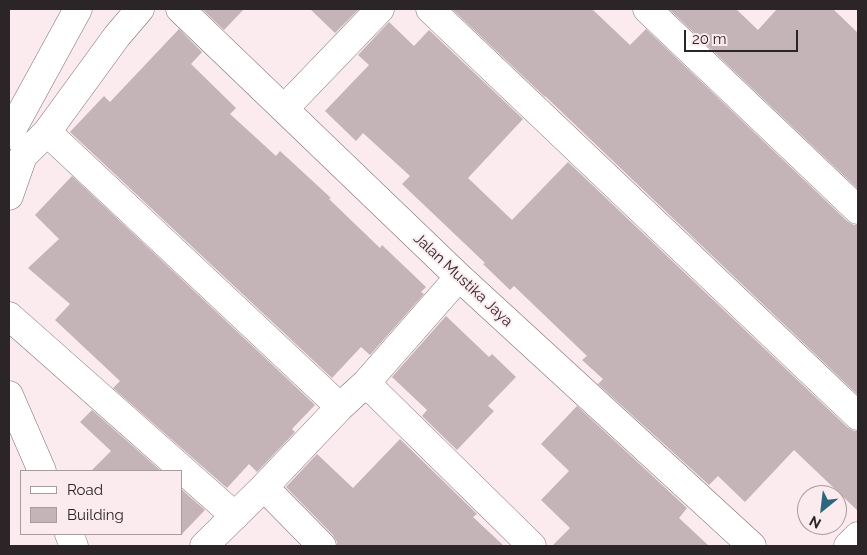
<!DOCTYPE html>
<html>
<head>
<meta charset="utf-8">
<style>
  body { margin:0 }
  #map { position:relative; width:867px; height:555px; overflow:hidden; background:#fbeaee; font-family:Raleway,sans-serif }
  canvas { display:block }
  .frame { position:absolute; inset:0; border:10px solid #2b2527; pointer-events:none }
  .legend { position:absolute; left:20px; top:470px; width:162px; height:65px; box-sizing:border-box; background:#fbeaee; border:1px solid #a89b9e; margin:0; padding:6px 9px; list-style:none; font-size:15px; color:#2b2527 }
  .legend li { display:flex; align-items:center; gap:10px; height:25px }
  .legend b { width:25px; border:1px solid #a89b9e }
  .north { position:absolute; left:797px; top:485px; width:50px; height:50px; box-sizing:border-box; background:#fbeaee; border:1px solid #a89b9e; border-radius:50%; rotate:209deg; font-size:14px; font-weight:700; line-height:20px; text-align:center; color:#2b2527 }
  .north::after { content:''; display:block; margin:auto; width:18px; height:22px; background:#2b687f; clip-path:polygon(50% 0,100% 100%,50% 72%,0 100%) }
  .scale { position:absolute; left:684px; top:30px; width:114px; height:22px; box-sizing:border-box; border:2px solid #2b2527; border-top:0; padding-left:6px; font-size:15px; line-height:18px; white-space:nowrap; color:#2b2527; -webkit-text-stroke:4px #fbeaee; paint-order:stroke }
</style>
</head>
<body>
<div id="map">
<canvas width="867" height="555"></canvas>
<div class="frame"></div>
<ul class="legend">
<li><b style="height:6px;background:#fff"></b>Road</li>
<li><b style="height:14px;background:#c4b3b7"></b>Building</li>
</ul>
<div class="north">N</div>
<div class="scale">20 m</div>
</div>
<script>
const context = document.querySelector('canvas').getContext('2d');
context.lineJoin = 'round';
function paint(path, color) {
  context.fillStyle = color;
  context.fill(path, 'evenodd');
}
function trace(path, color, width, dash) {
  context.strokeStyle = color;
  context.lineWidth = width;
  context.lineCap = dash ? 'butt' : 'round';
  context.setLineDash(dash || []);
  context.stroke(path);
}
function write(font, color, halo, rows, align = 'center') {
  context.font = font + ' Raleway,sans-serif';
  context.lineWidth = 4;
  context.setLineDash([]);
  context.textBaseline = 'middle';
  context.strokeStyle = halo;
  context.fillStyle = color;
  for (const [text, x, y, turn = 0] of rows) {
    context.save();
    context.translate(x, y);
    context.rotate((+turn || 0) * Math.PI / 180);
    context.textAlign = isNaN(turn) ? turn : align;
    if (halo) context.strokeText(text, 0, 0);
    context.fillText(text, 0, 0);
    context.restore();
  }
}
const building = new Path2D(`
  M202 9H244L224 30Z
  M310 9H359L335 33Z
  M452 9H592L630 45 646 29 847 221 854 225H858V395L545 96V97Z
  M669 9H736L758 30 777 9H833L858 33V189Z
  M389 22 414 46 429 30 523 119 468 178 512 220 568 162 847 427 854 431H858V511L794 450 745 502 718 476 709 485 598 384 603 379 582 360 587 356 514 286 510 290 483 264 485 263 402 184 410 176 363 133 356 141 325 111 369 65 358 55Z
  M179 29 202 52 191 64 236 108 230 114 276 156 280 151 331 198 329 199 380 248 382 245 426 287 421 292 424 294 370 355 361 347 332 378 70 132 104 96 110 102Z
  M72 176 315 405 292 429 295 432 257 472 249 464 227 488 113 388 120 381 55 320 70 304 28 268 59 239 35 215Z
  M446 316 489 357 492 354 516 377 488 406 494 411 457 450 422 416 427 410 392 377Z
  M577 406 687 508 679 518 709 546H552L570 528 541 500 569 471 541 444Z
  M92 410 161 471H91L111 451 80 422Z
  M400 439 477 514 473 517 504 546H337V542L333 535 286 487 317 454 353 488Z
  M181 489 205 510 181 535Z`);
const minor = new Path2D(`
  M180 9 459 277 752 546
  M430 9 858 416
  M647 9 858 210
  M284 109 380 9
  M47 132 340 407
  M9 135 78 9
  M9 196 23 156 47 132 117 36 140 9
  M9 316 235 516
  M366 383 532 546
  M9 395 42 471
  M264 487 322 546
  M69 534 74 546
  M204 546 264 487 340 407 366 383 459 277
  M848 546 858 536`);
const streetNames = [
  ["Jalan Mustika Jaya",463,280,43]
];
paint(building, '#c4b3b7');
trace(minor, '#7c6d71', 29);
trace(minor, '#fff', 28);
write('15px', '#2b2527', '#fbeaee', streetNames);
</script>
</body>
</html>
